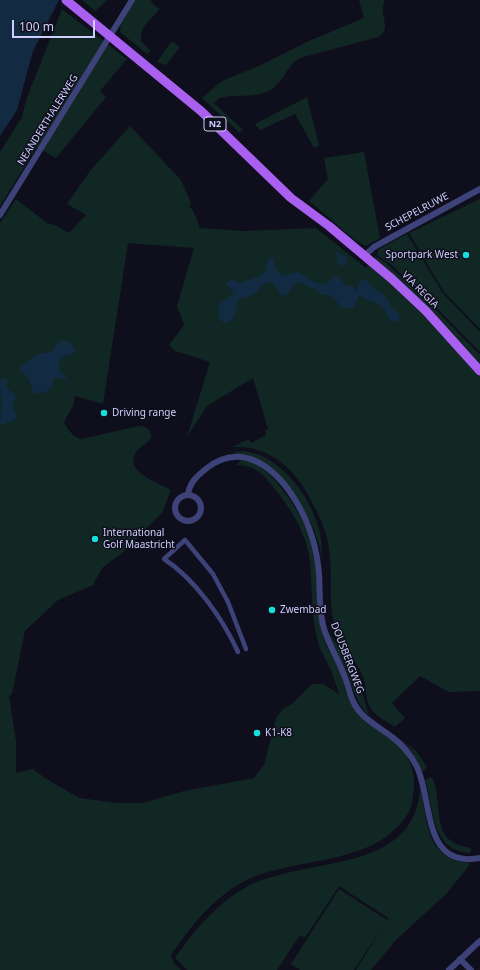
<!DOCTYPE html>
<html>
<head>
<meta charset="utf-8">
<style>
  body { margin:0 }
  #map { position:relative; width:480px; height:970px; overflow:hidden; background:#0f0e1d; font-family:"Noto Sans",sans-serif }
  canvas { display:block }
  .scale { position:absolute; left:12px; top:20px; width:83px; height:18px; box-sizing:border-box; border:2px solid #cecffb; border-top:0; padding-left:5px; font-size:12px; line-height:14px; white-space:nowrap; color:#cecffb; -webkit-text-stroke:3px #0f0e1d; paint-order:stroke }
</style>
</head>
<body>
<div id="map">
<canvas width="480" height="970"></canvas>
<div class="scale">100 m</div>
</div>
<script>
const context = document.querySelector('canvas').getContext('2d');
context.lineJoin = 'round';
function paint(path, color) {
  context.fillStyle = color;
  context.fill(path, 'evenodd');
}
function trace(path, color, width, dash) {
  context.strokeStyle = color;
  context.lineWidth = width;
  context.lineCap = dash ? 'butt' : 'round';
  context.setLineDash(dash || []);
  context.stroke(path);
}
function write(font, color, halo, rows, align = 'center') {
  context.font = font + ' "Noto Sans",sans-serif';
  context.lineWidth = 3;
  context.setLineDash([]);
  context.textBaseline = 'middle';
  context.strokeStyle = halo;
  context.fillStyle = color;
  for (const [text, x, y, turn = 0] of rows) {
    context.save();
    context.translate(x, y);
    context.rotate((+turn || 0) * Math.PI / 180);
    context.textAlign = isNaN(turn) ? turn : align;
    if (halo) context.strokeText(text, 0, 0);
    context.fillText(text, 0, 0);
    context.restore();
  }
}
const green = new Path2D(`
  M82 0H107L95 11Z
  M135 0H151V2L159 9C152 21 140 23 141 41L151 51 147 54 120 32 121 23Z
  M359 0H384C384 4 382 9 383 13 384 23 389 31 378 37L300 58C287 65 284 81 273 88 256 100 237 93 219 98L214 103 243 130 239 132 202 98 222 81 261 65 309 41 364 18Z
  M62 9 127 59 100 91 106 97 56 158 37 147 0 206V152L22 117 26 100Z
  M173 42 180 47 166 65 157 62 170 43Z
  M307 97 319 145 314 148 295 114 260 130 255 124Z
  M130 126 181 180 191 203 189 207 193 210 200 228 243 231 316 228 366 268 371 262 433 323 480 375V691L449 692 420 676 392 703 405 718 395 727C387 722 376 716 371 709 364 699 367 684 362 674 354 656 338 644 334 624 328 600 333 573 329 549 328 536 323 526 318 514 301 476 276 445 232 447L249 439 251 443 266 435 265 431 268 429 253 378 207 406 187 437 210 362 175 351 169 345 184 325 177 306 194 248 128 243 103 404 75 396 73 406 64 422C68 430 73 437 81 439L139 426C146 426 152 430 151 437 148 444 140 446 136 452 123 472 159 483 171 490L162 513 123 552 102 568 93 585 58 600 25 631 12 694 9 696 16 741V773L33 769 45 778 79 798 117 803H143L184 791 254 778 264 765 276 718 283 709 292 704 312 684H323L339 694C337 687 334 679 331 671 327 660 319 650 317 638 310 610 313 582 309 555 304 529 290 508 274 488 264 475 255 465 237 465L241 459C259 463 271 474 282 489 297 508 309 529 314 552 321 583 314 618 327 647 332 656 337 666 342 675 345 683 345 692 349 699 352 705 360 709 365 714 389 736 417 753 414 788 413 797 412 808 407 815 373 868 294 855 243 882 212 899 191 926 171 955L174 963 181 970H0V223L16 199 47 223 57 226 69 233 86 215 67 204 90 171Z
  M364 152 380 238 366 246 356 241 309 201 328 179 324 158Z
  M480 199V329L444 292 409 233Z
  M407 234 442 292 480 332V352L426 297 388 262 377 255 379 249Z
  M375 256 385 262 432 306 480 355V367L375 259Z
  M245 451C283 456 315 502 321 538 322 545 322 553 321 560L320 548 313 527 300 503 284 482 247 456 231 453Z
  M327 630 356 672 369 716C356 703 354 690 348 675 341 659 332 646 327 630Z
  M401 740 416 751 427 767 422 772 411 750Z
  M432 777C445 805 427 842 471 848L470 853C430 850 435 810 425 780Z
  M420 787C428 821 425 859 469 863V866L446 894 396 940 371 970H356L388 918 339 886 305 938 300 935 277 970H187L175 958C195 930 215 905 245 888 302 855 416 877 420 787Z
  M339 889 387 920 354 970H300L291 964Z`);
const water = new Path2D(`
  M0 0H59L33 51 17 110 0 136Z
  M335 251 343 255 347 260 345 266 339 265Z
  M269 257 273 258 276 270 283 276 299 272C307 277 318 288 328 282 331 281 333 278 335 276L340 278 345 285 353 287 357 291 360 281 365 278 371 286 385 296 392 308 399 313 400 318 396 322 389 320C382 299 374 305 359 295L354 307C340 312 339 302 331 295L320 294 315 289 299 282 293 285 287 295 282 296 272 282C257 283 262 291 252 295 248 297 243 297 239 299 235 305 237 319 229 322 218 327 218 310 219 304L234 294 227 285V282L233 279 240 283 260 276 265 271Z
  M62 340 69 341 75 350 72 354 65 356 60 360 59 370 66 376V379L53 378V386C47 392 43 395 34 393L27 376 20 371 19 368 37 355 53 351 58 342Z
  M0 379H7V388L16 396 12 405 17 418C12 423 6 421 0 426L2 405Z`);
const pedestrian = new Path2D(`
  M238 652C223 619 195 579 164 559L185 540 213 574 228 602 246 649`);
const minor = new Path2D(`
  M0 215 132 0
  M365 255 374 247 480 189
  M188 494C190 482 197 476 207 468 243 440 277 469 297 503 310 525 317 548 319 574 320 591 319 608 323 625 327 643 338 658 344 675 348 683 349 693 353 701 360 718 378 726 392 737 403 745 411 755 417 767 433 801 422 869 480 858
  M175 508a13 13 0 1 1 26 0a13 13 0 1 1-26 0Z
  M460 959 471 970
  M449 970 480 941`);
const primary = new Path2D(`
  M66 0 201 111 291 198 329 226 392 279 426 311 480 371`);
const markers = [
  [466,255,4,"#15e0dd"],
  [104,413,4,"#15e0dd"],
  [95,539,4,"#15e0dd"],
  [272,610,4,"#15e0dd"],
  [257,733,4,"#15e0dd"]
];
const shields = [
  [215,124,22]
];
const shieldNames = [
  ["N2",215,124]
];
const streetNames = [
  ["NEANDERTHALERWEG",48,120,-58],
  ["SCHEPELRUWE",417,212,-28],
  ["VIA REGIA",420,290,45],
  ["DOUSBERGWEG",347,658,69]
];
const poiNames = [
  ["Sportpark West",458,255,"right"],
  ["Driving range",112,413],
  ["International",103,533],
  ["Golf Maastricht",103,545],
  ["Zwembad",280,610],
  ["K1-K8",265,733]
];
paint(green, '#112723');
paint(water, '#122b42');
trace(pedestrian, '#3d4278', 4.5);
trace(minor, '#3d4278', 6);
trace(primary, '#a960f0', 9);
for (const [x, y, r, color] of markers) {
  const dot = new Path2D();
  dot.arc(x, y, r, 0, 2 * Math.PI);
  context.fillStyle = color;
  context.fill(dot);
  trace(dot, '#0f0e1d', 1.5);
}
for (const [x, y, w] of shields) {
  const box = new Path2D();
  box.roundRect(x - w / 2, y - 7, w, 14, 3);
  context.fillStyle = '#0f0e1d';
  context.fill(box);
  trace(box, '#cecffb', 1);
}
write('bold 9px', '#cecffb', null, shieldNames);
write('10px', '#cecffb', '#0f0e1d', streetNames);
write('10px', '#cecffb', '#0f0e1d', poiNames, 'left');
</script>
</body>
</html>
